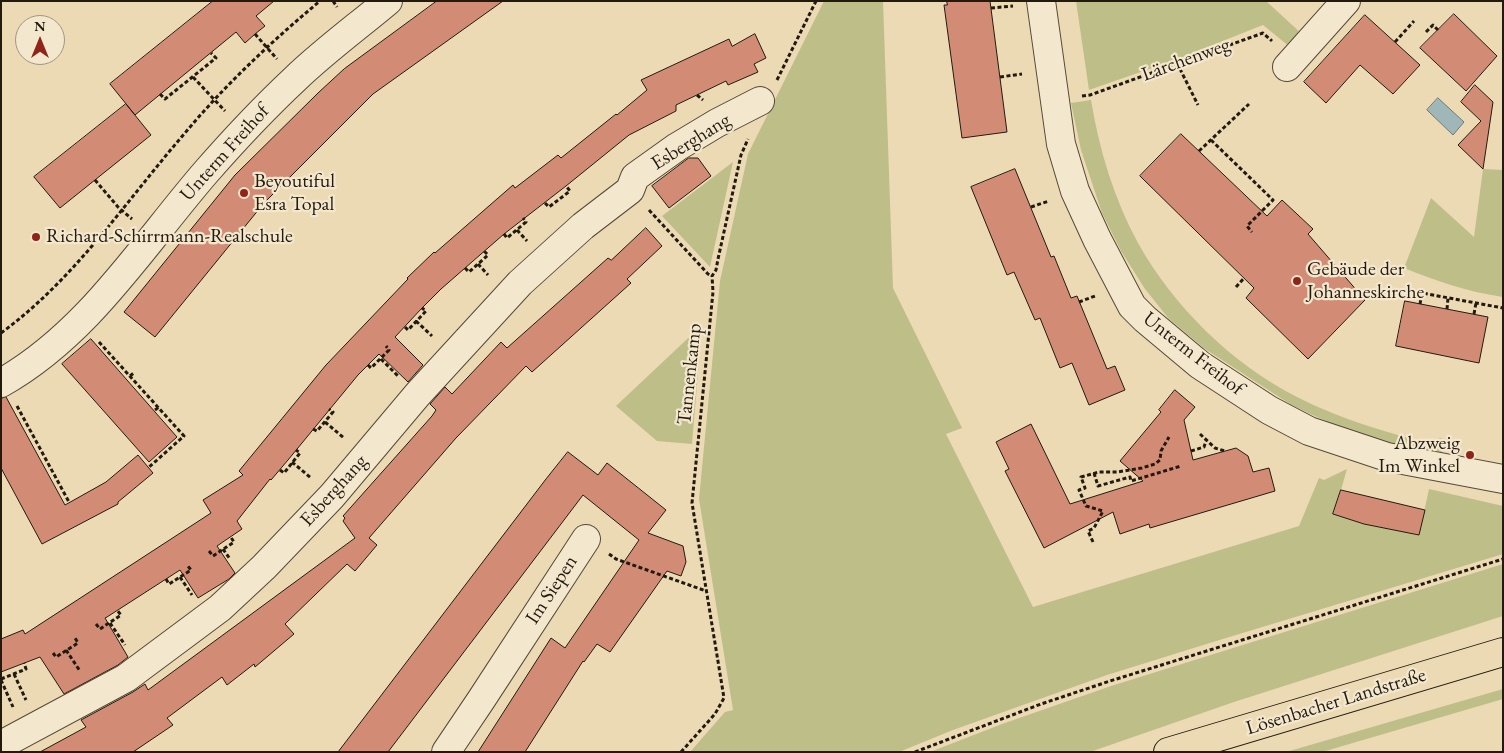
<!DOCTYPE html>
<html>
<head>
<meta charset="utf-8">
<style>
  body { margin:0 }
  #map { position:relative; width:1504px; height:753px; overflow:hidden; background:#ecdab4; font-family:"EB Garamond",serif }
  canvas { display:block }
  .frame { position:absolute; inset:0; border:2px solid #231a0f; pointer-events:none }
  .north { position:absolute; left:15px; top:15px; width:50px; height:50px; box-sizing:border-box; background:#f3e7ce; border:1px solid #a09582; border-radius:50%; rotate:0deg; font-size:14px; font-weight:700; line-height:20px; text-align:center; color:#231a0f }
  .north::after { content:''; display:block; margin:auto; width:18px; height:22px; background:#8f2418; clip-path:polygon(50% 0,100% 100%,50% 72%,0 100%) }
</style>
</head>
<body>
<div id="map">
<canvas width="1504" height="753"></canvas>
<div class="frame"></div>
<div class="north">N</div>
</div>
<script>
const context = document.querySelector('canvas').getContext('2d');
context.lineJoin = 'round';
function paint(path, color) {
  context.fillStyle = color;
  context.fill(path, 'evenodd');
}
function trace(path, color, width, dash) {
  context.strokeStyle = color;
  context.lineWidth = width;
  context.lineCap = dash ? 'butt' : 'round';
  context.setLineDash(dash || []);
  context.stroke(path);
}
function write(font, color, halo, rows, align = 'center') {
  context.font = font + ' "EB Garamond",serif';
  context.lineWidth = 4.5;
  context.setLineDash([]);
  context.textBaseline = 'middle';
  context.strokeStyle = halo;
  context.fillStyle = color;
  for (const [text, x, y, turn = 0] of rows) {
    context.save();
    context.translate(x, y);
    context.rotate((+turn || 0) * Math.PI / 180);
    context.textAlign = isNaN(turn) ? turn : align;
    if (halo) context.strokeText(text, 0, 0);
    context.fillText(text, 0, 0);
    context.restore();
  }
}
const green = new Path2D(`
  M824 1H883L893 288 962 428 946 434 1033 607 1299 526 1319 478 1324 480 1347 469 1334 514 1358 522 1419 535 1429 489 1503 506V554L1213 642 1107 675 953 730 899 752H690L725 712 733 710 699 499 720 281 748 154Z
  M1076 1H1266L1302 34 1290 47 1263 25 1175 60 1089 90Z
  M1091 100C1099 149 1114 199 1138 243 1174 307 1232 364 1297 397 1342 420 1389 433 1437 446L1439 438 1449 440 1442 452 1409 447 1363 437 1308 413 1290 404 1205 349 1169 319 1145 289 1121 251 1102 213 1081 150 1071 103Z
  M733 162 710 267 662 216Z
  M1483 169 1503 170V297C1468 292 1436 281 1404 268L1431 198 1474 237Z
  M702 325 692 444 657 441 616 406Z
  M1503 564V616L1234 702 1090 752H930L1002 724 1111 686Z
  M1503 689V699L1329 750 1321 752H1286Z`);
const water = new Path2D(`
  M1438 98 1464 122 1453 135 1427 110Z`);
const building = new Path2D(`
  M213 1H274L256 16 265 26 255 34 245 43 236 32 135 115 110 84Z
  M437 1H503L373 94 264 203 155 337 124 312 235 175 318 93 344 69Z
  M947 1H990L1007 132 962 138 944 5H947Z
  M1454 14 1497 56 1466 91 1420 48Z
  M1365 15 1420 65 1393 94 1360 65 1326 103 1304 82Z
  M755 34 766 58 754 64 758 72 728 85 726 81 676 105V111L629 135 566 186 504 234 441 289 422 308 395 337 423 365 408 382 379 354 358 375 288 460 271 480 270 479 237 521 242 529 217 546 235 573 229 579 198 598 180 570 107 617 105 618 128 657 118 665 64 694 40 657 1 672V639L23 630 25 634 211 513 203 500 243 475 239 471 326 365 408 279 407 278 434 252 435 253 513 185 515 188 558 155 561 158 616 114 617 115 647 90 641 80 729 39 732 46Z
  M1475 85 1493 102 1483 169 1458 145 1481 121 1461 102Z
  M126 104 151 135 60 208 34 177Z
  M1181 134 1267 216 1282 200 1313 229 1308 234 1365 300 1308 359 1246 298 1254 288 1140 176Z
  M689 158H698L711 176 669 208 652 186Z
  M1015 169 1051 257 1054 256 1071 298 1077 296 1107 369 1115 366 1125 390 1089 405 1072 363 1060 368 1040 318 1035 320 1014 272 1007 275 971 187Z
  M646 228 662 246 627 279 631 283 532 372 526 366 456 438 369 538 377 545 355 571 347 564 285 624 294 634 255 667 254 664 227 685 222 677 167 718 173 725 133 752H40L86 727 81 720 133 692 145 684 148 690 355 538 343 521 345 518 343 516 432 416 436 410 430 404 445 387 452 394 501 342 507 348 608 258 611 260Z
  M1405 301 1488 317 1479 363 1396 346Z
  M91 339 177 437 149 462 62 364Z
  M1175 390 1195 407 1184 420 1193 460 1236 448 1248 456 1253 472 1269 468 1275 491 1150 528 1149 524 1120 534 1113 512 1044 548 1005 471 1009 469 996 442 1031 424 1070 504 1143 481 1120 461 1161 412 1159 410Z
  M6 397 65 505 106 482 138 455 153 473 118 502V504L42 544 1 468V399Z
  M568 452 598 475 607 463 666 510 648 533 683 546 686 562 681 576 667 571 610 652 597 644 584 662 583 661 525 752H478L551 638 565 648 639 540 583 495 388 752H338L546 479Z
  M1341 490 1425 510 1419 535 1364 524 1333 514Z`);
const path = new Path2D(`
  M333 1 337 7
  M991 8 1013 6
  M1426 32 1433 25 1438 30
  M255 34 277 59
  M1395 42 1414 21
  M1177 63 1198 105
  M193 77 225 111
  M1000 77 1022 74
  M777 80 816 1
  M160 94 165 99 216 58 211 53
  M697 95 703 100
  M1082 96 1090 95 1263 33 1272 41
  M1211 140 1273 200 1247 226 1252 232
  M1199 151 1249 104
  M95 180 118 207 132 219
  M545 203 549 207 570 191 566 186
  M1031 207 1049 201
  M649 210 708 274 712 276
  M517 230 527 241
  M504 234 507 238 526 222 523 218
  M478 264 488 275
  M465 268 469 272 488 255 484 251
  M1236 287 1244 278
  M1079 302 1095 296
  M1420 304 1422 293 1503 308
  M1447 309 1448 298
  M1474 314 1476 303
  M416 321 432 336
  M405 327 408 330 426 311 422 308
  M1 333C75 279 126 201 185 133 225 85 272 41 320 1
  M99 342 184 436 148 468
  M381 359 398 376
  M368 365 371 368 389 350 386 346
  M130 376 135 372
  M17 406 69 502
  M155 410 159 407
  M325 422 344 438
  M313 429 317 431 333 412 329 409
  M1200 434 1215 448 1225 451
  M1191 451 1204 447 1206 441
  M292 462 311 478
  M280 470 284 473 300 453 296 450
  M1094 473 1098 486 1130 477 1131 481 1181 466
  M1093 542 1088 531 1094 528 1103 511 1086 506 1079 490 1085 488 1081 477 1099 472H1117L1142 468 1155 464 1160 460 1161 451 1169 437
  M223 549 230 559
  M209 551 213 556 234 542 230 536
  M609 554 616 559 706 591
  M180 577 192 595
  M166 579 169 584 191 570 187 565
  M110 623 125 645
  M96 624 100 629 121 615 117 610
  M66 650 80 671
  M53 653 56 657 78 643 75 638
  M14 674 26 700
  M1 679 26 669 24 663
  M1 680 13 707
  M681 752 715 714 724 698 692 503 713 292 712 276 716 270 718 259 741 155 748 139
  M915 752 1041 704 1110 681 1503 559`);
const minor = new Path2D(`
  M1041 1 1061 144 1075 191 1097 239 1132 306 1145 319 1200 365 1269 410 1309 431 1387 457 1503 479
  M1287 67 1346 1
  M1 383C88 334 142 246 206 172 234 140 264 108 295 79 324 51 357 27 388 1
  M1 745 126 678 220 608 264 567 332 496 418 394 520 283 583 226 630 190 635 177 677 147 717 123 760 101
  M446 752 481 700 586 539`);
const major = new Path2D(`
  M1168 752 1503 652`);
const markers = [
  [244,193,5,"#8f2418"],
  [36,237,5,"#8f2418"],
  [1297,281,5,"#8f2418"],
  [1470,455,5,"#8f2418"]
];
const streetNames = [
  ["Lärchenweg",1186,60,-20],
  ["Esberghang",691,142,-32],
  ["Unterm Freihof",225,153,-48],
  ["Unterm Freihof",1193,354,38],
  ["Tannenkamp",690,374,-84],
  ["Esberghang",334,491,-48],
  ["Im Siepen",552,590,-57],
  ["Lösenbacher Landstraße",1336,702,-17]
];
const poiNames = [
  ["Beyoutiful",254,182],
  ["Esra Topal",254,205],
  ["Richard-Schirrmann-Realschule",46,237],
  ["Gebäude der",1307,270],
  ["Johanneskirche",1307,293],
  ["Abzweig",1460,444,"right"],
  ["Im Winkel",1460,467,"right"]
];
paint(green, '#bebe89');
paint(water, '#9fb7b9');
trace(water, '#6d7875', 1);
paint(building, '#d28c76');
trace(building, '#231a0f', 1);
trace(minor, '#554a38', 30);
trace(major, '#231a0f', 30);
trace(path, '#231a0f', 3, [4, 2.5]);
trace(minor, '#f3e7ce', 28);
trace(major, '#ecdab4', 28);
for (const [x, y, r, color] of markers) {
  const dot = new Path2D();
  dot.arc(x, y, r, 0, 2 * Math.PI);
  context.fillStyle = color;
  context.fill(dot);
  trace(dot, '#f3e7ce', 2);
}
write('20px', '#231a0f', '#f3e7ce', streetNames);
write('20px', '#231a0f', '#f3e7ce', poiNames, 'left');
</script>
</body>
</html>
